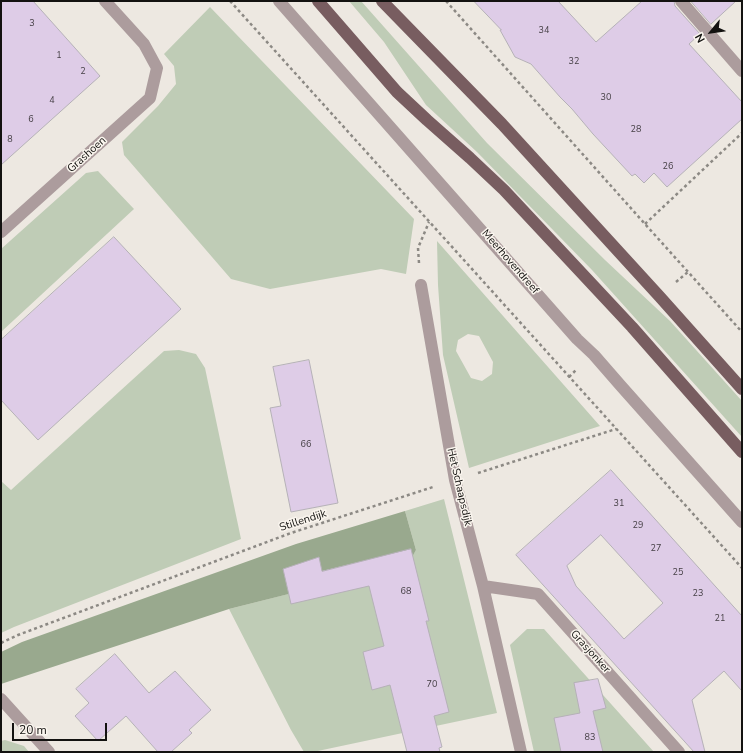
<!DOCTYPE html>
<html>
<head>
<meta charset="utf-8">
<style>
  body { margin:0 }
  #map { position:relative; width:743px; height:753px; overflow:hidden; background:#ede8e1; font-family:"Nunito Sans",sans-serif }
  canvas { display:block }
  .frame { position:absolute; inset:0; border:2px solid #131210; pointer-events:none }
  .north { position:absolute; left:691px; top:12px; width:40px; height:40px; -webkit-text-stroke:3px #faf5ee; paint-order:stroke; rotate:241deg; font-size:11px; font-weight:700; line-height:16px; text-align:center; color:#131210 }
  .north::after { content:''; display:block; margin:auto; width:14px; height:18px; background:#131210; clip-path:polygon(50% 0,100% 100%,50% 72%,0 100%) }
  .scale { position:absolute; left:12px; top:723px; width:95px; height:18px; box-sizing:border-box; border:2px solid #131210; border-top:0; padding-left:5px; font-size:12px; line-height:14px; white-space:nowrap; color:#131210; -webkit-text-stroke:3px #faf5ee; paint-order:stroke }
</style>
</head>
<body>
<div id="map">
<canvas width="743" height="753"></canvas>
<div class="frame"></div>
<div class="north">N</div>
<div class="scale">20 m</div>
</div>
<script>
const context = document.querySelector('canvas').getContext('2d');
context.lineJoin = 'round';
function paint(path, color) {
  context.fillStyle = color;
  context.fill(path, 'evenodd');
}
function trace(path, color, width, dash) {
  context.strokeStyle = color;
  context.lineWidth = width;
  context.lineCap = dash ? 'butt' : 'round';
  context.setLineDash(dash || []);
  context.stroke(path);
}
function write(font, color, halo, rows, align = 'center') {
  context.font = font + ' "Nunito Sans",sans-serif';
  context.lineWidth = 3;
  context.setLineDash([]);
  context.textBaseline = 'middle';
  context.strokeStyle = halo;
  context.fillStyle = color;
  for (const [text, x, y, turn = 0] of rows) {
    context.save();
    context.translate(x, y);
    context.rotate((+turn || 0) * Math.PI / 180);
    context.textAlign = isNaN(turn) ? turn : align;
    if (halo) context.strokeText(text, 0, 0);
    context.fillText(text, 0, 0);
    context.restore();
  }
}
const green = new Path2D(`
  M349 1H361L487 143 605 260 670 321 742 401V437L592 270 477 152 426 105 384 42Z
  M210 7 414 219 406 274 381 269 270 289 231 279 124 155 122 142 158 106 176 84 174 66 164 54Z
  M98 171 134 209 1 332V249L86 173Z
  M437 241 600 426 469 468 443 355 438 285ZM468 334 479 336 493 362 492 374 482 381 471 378 456 351 458 340Z
  M179 350 196 354 205 368 241 539 14 627 1 633V481L11 490 164 351Z
  M444 499 497 713 313 752H304L291 730 229 609 407 564 416 550 405 511Z
  M527 629H544L654 752H534L510 645Z
  M5 740 24 746 29 752H1V741Z`);
const forest = new Path2D(`
  M405 511 416 550 408 564 229 609 16 679 1 684V652L22 642 296 544Z`);
const building = new Path2D(`
  M1 1H33L100 76 1 165Z
  M474 1H558L596 42 642 1H674L675 6 700 34 689 44 742 102V119L667 187 654 173 644 183 635 174 632 176 593 134 572 109 560 97 531 64 515 57 500 30H501Z
  M691 1H736L711 24Z
  M114 237 181 309 38 440 1 400V340Z
  M309 360 338 503 291 512 270 408 281 406 273 367Z
  M611 470 742 616V691L724 671 692 700 705 752H694L516 555ZM601 535 663 603 624 639 576 586 567 566Z
  M411 549 429 621H426L449 712 434 716 442 747 439 748 440 752H407L390 685 372 690 363 652 384 646 369 586 291 604 283 569 319 557 322 571Z
  M115 654 149 693 175 671 211 710 189 730 192 733 171 752H158L126 716 98 741 75 716 89 703 76 689Z
  M598 679 606 708 593 711 603 752H561L554 718 580 713 574 683Z`);
const path = new Path2D(`
  M230 1 742 568
  M446 1 645 224 742 332
  M645 224 742 133
  M419 263 418 248 429 222
  M676 282 688 272
  M569 377 576 370
  M478 473 616 429
  M1 643 18 635 291 533 433 487`);
const minor = new Path2D(`
  M279 1 577 339 594 355 621 386 742 522
  M681 1 742 71
  M1 232 150 98 157 68 144 44 105 1
  M421 285 455 480 483 586 521 752
  M483 586 538 594 679 752
  M1 699 49 752`);
const major = new Path2D(`
  M318 1 397 92 427 120 470 158 504 190 632 327 742 452
  M382 1 502 124 660 297 742 389`);
const numberNames = [
  ["3",32,24],
  ["34",544,31],
  ["1",59,56],
  ["32",574,62],
  ["2",83,72],
  ["30",606,98],
  ["4",52,101],
  ["6",31,120],
  ["28",636,130],
  ["8",10,140],
  ["26",668,167],
  ["66",306,445],
  ["31",619,504],
  ["29",638,526],
  ["27",656,549],
  ["25",678,573],
  ["68",406,592],
  ["23",698,594],
  ["21",720,619],
  ["70",432,685],
  ["83",590,738]
];
const streetNames = [
  ["Grashoen",87,155,-42],
  ["Meerhovendreef",510,262,49],
  ["Het Schaapsdijk",459,487,77],
  ["Stillendijk",303,521,-18],
  ["Grasjonker",590,652,48]
];
paint(green, '#bfccb6');
paint(forest, '#99a98e');
paint(building, '#decce7');
trace(building, '#b5b1b7', 1);
trace(path, '#8c8984', 2.5, [3, 3]);
trace(minor, '#ac9c9d', 12);
trace(major, '#785d60', 12);
write('9px', '#464046', null, numberNames);
write('11px', '#131210', '#faf5ee', streetNames);
</script>
</body>
</html>
